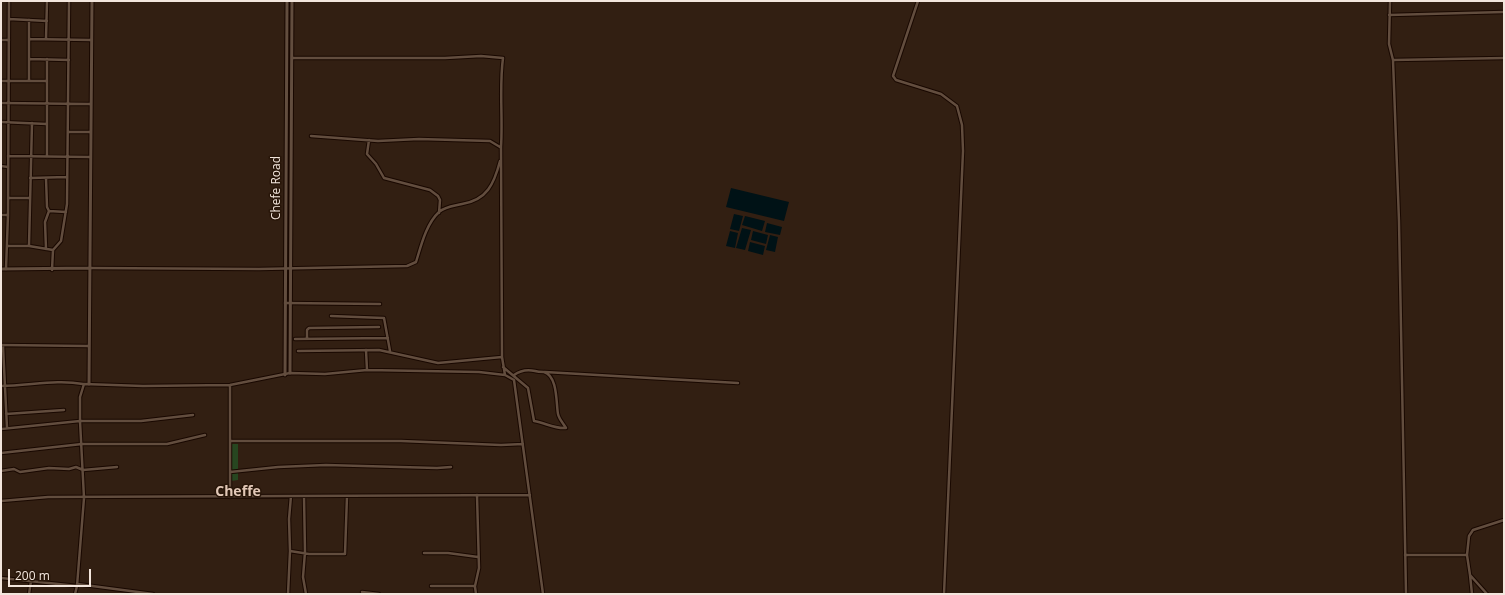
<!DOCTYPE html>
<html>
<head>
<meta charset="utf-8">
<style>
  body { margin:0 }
  #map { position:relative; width:1505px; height:595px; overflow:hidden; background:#321f12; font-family:"Open Sans",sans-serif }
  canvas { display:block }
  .frame { position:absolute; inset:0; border:2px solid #f3e6dd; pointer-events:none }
  .scale { position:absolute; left:8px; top:569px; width:83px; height:18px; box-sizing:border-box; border:2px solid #f3e6dd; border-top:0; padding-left:5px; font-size:12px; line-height:14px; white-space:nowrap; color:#f3e6dd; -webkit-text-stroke:3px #281609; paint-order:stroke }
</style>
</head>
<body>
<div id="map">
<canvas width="1505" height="595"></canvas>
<div class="frame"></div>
<div class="scale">200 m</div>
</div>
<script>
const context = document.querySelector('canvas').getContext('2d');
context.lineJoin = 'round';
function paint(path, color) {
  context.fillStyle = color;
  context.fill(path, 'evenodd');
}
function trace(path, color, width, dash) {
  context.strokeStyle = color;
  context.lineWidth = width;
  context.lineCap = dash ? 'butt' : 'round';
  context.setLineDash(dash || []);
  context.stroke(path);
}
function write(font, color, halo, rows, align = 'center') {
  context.font = font + ' "Open Sans",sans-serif';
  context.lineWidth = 3;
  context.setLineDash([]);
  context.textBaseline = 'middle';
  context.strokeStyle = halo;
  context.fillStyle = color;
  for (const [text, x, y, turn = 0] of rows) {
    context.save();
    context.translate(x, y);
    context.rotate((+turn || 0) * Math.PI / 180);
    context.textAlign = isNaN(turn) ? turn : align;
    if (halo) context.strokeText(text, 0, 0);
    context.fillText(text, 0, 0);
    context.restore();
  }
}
const green = new Path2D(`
  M232 444H238V480L231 481Z`);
const water = new Path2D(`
  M731 188 789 202 784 221 726 207Z
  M734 214 743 216 739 231 730 229Z
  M745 216 765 221 762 231 742 225Z
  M767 223 782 227 780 235 765 232Z
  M742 228 751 230 745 250 736 248Z
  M730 231 738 233 735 248 726 246Z
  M753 231 768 235 766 244 751 240Z
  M770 235 778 237 775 252 766 250Z
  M750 242 765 246 763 255 748 251Z`);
const minor = new Path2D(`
  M918 1 893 76 896 80 941 94 957 106 962 125 963 151 944 594
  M1390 1 1389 44 1393 60 1399 221 1406 594
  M1389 15 1504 12
  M9 19 47 21
  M29 39 91 40
  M46 39 47 1
  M1 40H9
  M292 58H445L481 56 503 58C499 88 503 117 501 147L502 357 505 375
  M30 59 69 60
  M1393 60 1504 58
  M1 81H47
  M29 81V20
  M1 103 90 104
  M1 122 47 124
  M32 123 29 246 53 250
  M68 132H90
  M311 136 378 141 419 139 490 141 500 147
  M369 140 367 154 376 164 384 178 430 190 438 196 440 200 439 213
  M8 156 90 157
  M47 157V59
  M1 166 8 167
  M30 178 67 177
  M46 178 47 207 49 211 45 222 46 249
  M8 198H30
  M49 211 66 212
  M1 215H8L9 1
  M7 246H29
  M89 268 259 269 407 266 416 262C421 246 426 224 439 212 446 206 454 206 462 204 487 200 494 184 500 161
  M6 269 8 215
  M52 270 53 250 61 241 67 204 69 1
  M285 303 380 304
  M331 316 384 318 390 351
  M295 339 388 338
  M307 339V330L309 328 379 327
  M1 345 88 346
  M3 346 7 428
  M366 350 367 370
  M298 351 379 350 438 363 502 357
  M503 367 528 388 534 421C546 423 554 429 566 428 563 423 559 419 558 414 556 404 558 376 544 372 541 372 538 372 535 371 527 369 521 370 514 375
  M545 372 738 383
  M1 386C29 386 56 379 83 384
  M6 414 64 410
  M1 429 80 421H141L193 415
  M230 441H401L501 445 523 444
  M1 453 82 444H167L205 435
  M1 471 14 469 20 472 49 468 69 469 76 467 83 470 117 467
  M230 472 278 467 326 465 437 468 451 467
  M304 496 305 552 303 577 306 594
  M230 497V385
  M1 501 48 497 530 495
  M290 551 309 554H345L347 496
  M424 553H448L478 557
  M1405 555H1467
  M1470 575 1472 594
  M1 578 77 586
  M77 584 153 594
  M431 586H475L479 568 477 495
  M475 587 476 594
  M362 592 379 594
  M29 594 31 581
  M75 594 77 586 84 498 80 421V397L84 384 143 386 230 385 290 373 325 374 367 370 479 372 505 375 514 380 543 594
  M288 594 290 551 289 519 291 496
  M1487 594 1470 575 1467 555 1469 536 1473 530 1504 520`);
const tertiary = new Path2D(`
  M1 269 89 268
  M290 373 292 1
  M285 375 287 1
  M89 384 92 1`);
const streetNames = [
  ["Chefe Road",277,188,-90]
];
const quarterNames = [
  ["Cheffe",238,492]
];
paint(green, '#274620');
paint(water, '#001216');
trace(minor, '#190801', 4.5);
trace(tertiary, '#190801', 5);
trace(minor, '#624d3e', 2.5);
trace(tertiary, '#624d3e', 3);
write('12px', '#f3e6dd', '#281609', streetNames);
write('bold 14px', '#e2c8b7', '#281609', quarterNames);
</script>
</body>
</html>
